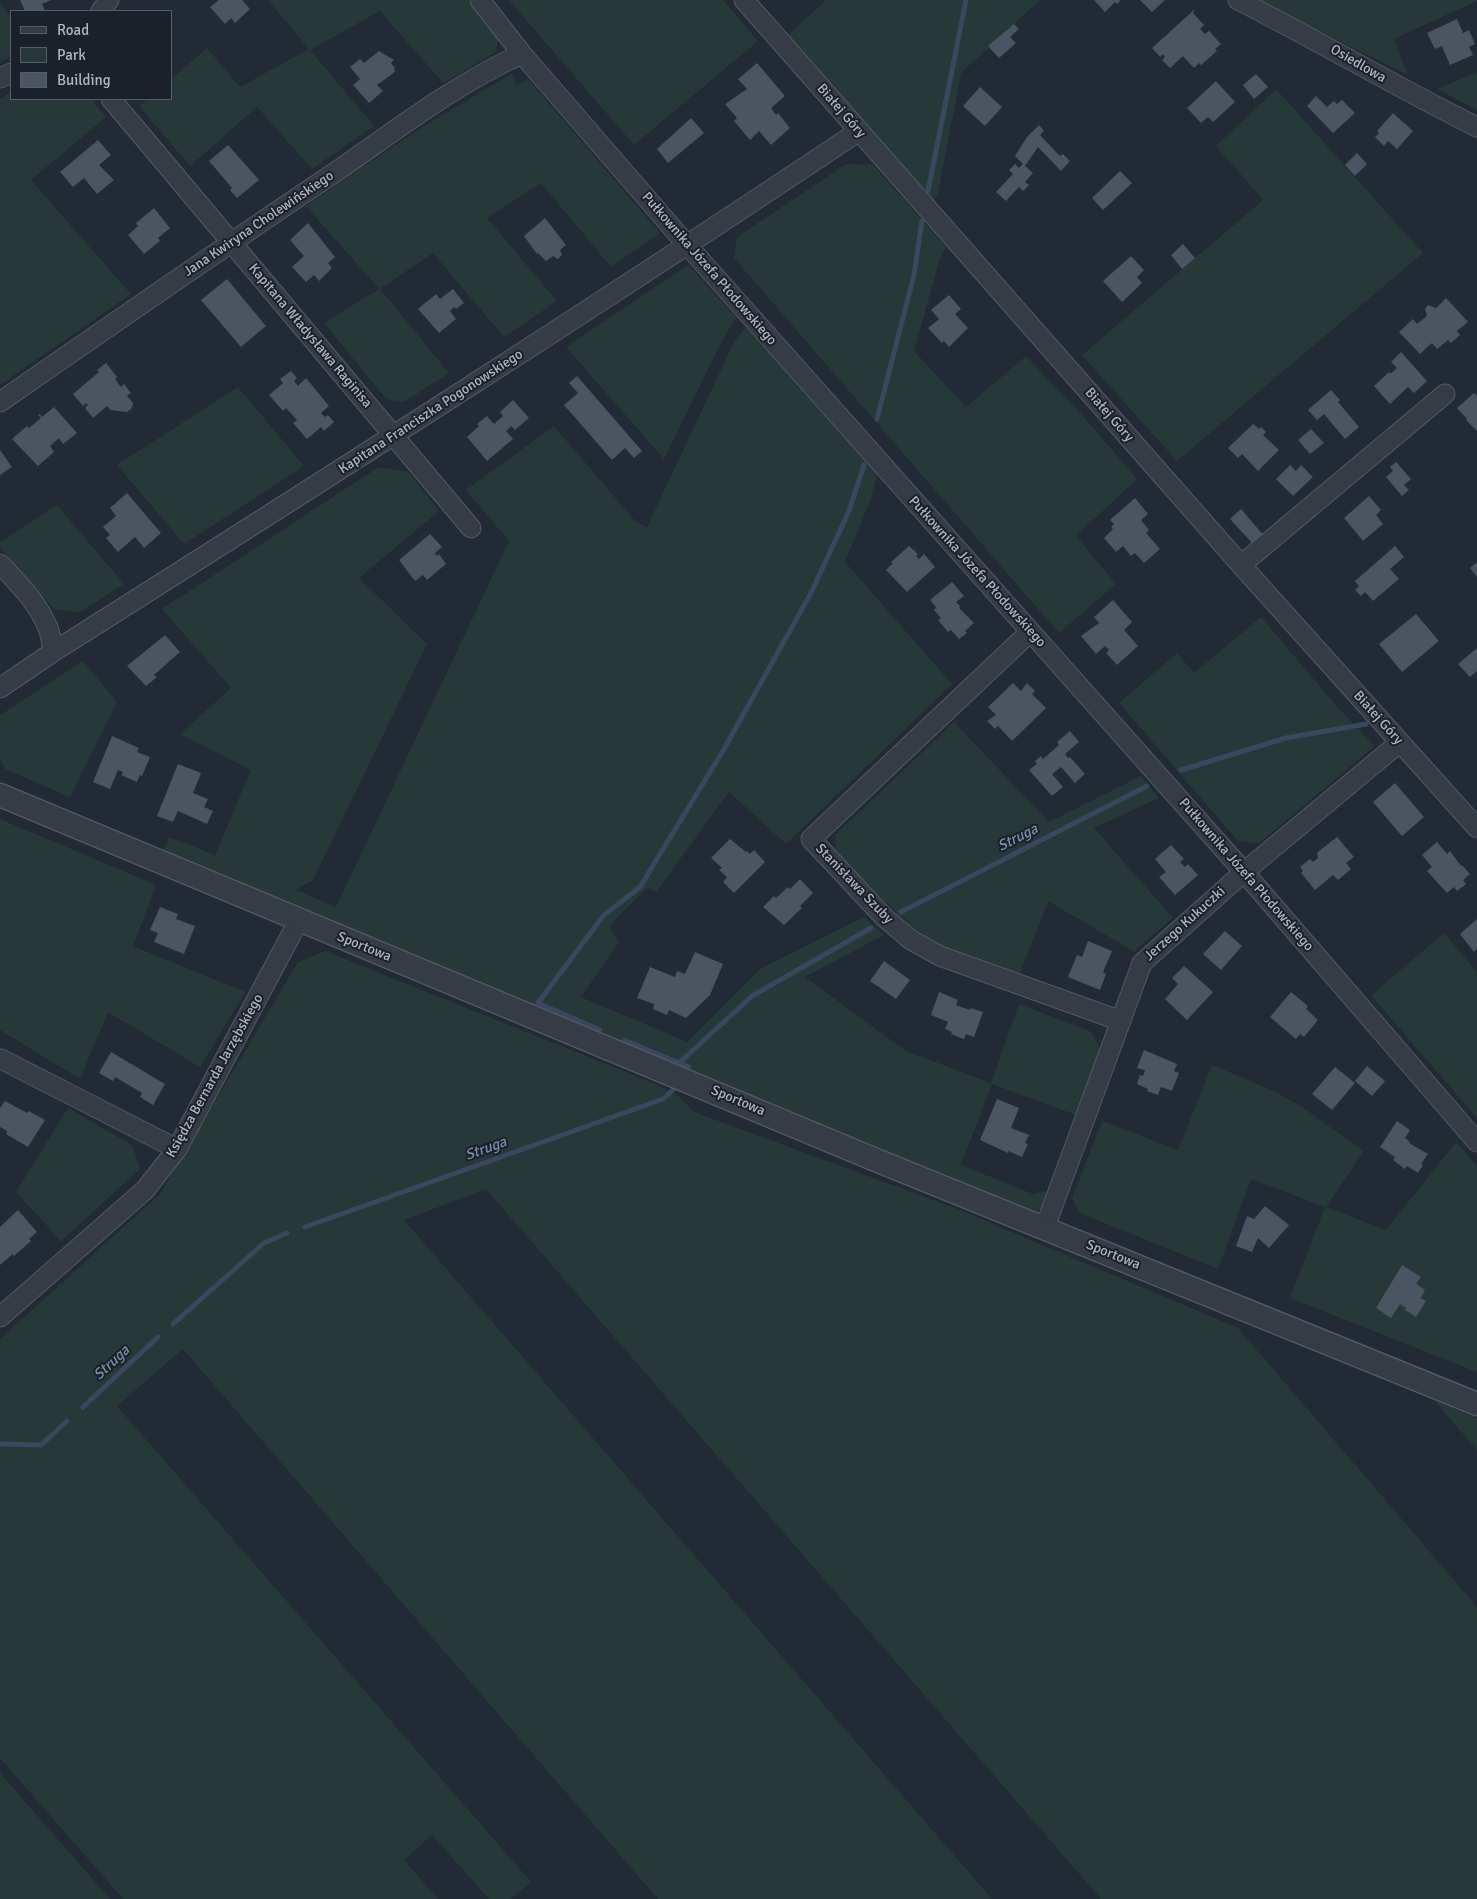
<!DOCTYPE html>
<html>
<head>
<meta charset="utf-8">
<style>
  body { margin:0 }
  #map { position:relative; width:1477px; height:1899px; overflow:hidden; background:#222a36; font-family:Signika,sans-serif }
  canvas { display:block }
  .legend { position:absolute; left:10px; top:10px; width:162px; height:90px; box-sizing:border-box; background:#1b212b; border:1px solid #575d68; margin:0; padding:6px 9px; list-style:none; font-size:15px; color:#b0b7c3 }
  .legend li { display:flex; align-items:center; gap:10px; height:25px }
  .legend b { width:25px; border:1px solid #575d68 }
</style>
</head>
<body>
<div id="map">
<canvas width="1477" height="1899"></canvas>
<ul class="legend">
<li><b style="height:6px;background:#363c46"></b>Road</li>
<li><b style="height:14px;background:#273839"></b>Park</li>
<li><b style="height:14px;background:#4b5461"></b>Building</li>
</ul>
</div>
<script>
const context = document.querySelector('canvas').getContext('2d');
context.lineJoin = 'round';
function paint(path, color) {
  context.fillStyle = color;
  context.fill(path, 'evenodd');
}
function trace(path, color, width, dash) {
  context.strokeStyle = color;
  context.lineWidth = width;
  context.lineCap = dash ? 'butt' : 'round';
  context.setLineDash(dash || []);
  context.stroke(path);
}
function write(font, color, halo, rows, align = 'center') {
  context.font = font + ' Signika,sans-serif';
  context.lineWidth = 4;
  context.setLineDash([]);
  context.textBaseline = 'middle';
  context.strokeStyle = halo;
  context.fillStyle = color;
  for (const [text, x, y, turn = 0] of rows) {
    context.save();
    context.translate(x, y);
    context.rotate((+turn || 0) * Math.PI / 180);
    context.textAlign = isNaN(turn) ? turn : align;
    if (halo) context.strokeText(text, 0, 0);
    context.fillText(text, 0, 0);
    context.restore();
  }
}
const green = new Path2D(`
  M268 0H468L499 35 496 52 443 83 380 11 310 50 374 126 312 169 257 107 190 166 139 106 148 99H171V79L207 48 240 87 309 49Z
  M509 0H723L758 41 634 145Z
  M826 0H1040L961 73 938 193 933 201 788 35Z
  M1257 0H1477V1L1394 39 1408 75Z
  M0 4 11 17V56L0 62Z
  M1477 72V110L1437 89Z
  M511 74 517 85 528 79 660 233 611 267 541 183 487 218 557 301 504 337 433 253 380 289 449 373 404 402 386 399 324 323 379 289 306 206 413 133Z
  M1276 89 1423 253 1177 461 1082 355 1263 200 1216 146Z
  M11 93V99H91L106 117 31 180 131 294 0 385V99Z
  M846 164 873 165 946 247 940 258 914 351 966 407 1026 356 1081 414 1137 479 1076 536 1116 584 1059 633 734 258 737 237Z
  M688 265 736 317 720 345 664 459 566 347Z
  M746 328 878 472 870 501 845 562 952 684 786 844 729 792 656 892 648 887 609 926 619 942 581 997 687 1042 760 969 864 917 884 935 805 977 906 1051 991 1083 1019 1004 1090 1031 1100 1048 1076 1115 992 1084 961 1165 1033 1194 1049 1190 1044 1207 1035 1212 162 854 169 837 215 855 251 770 180 734 231 688 162 609 379 467 408 472 439 511 359 578 427 644 313 880 296 890 336 907 509 541 466 490 554 426 636 522 647 527 735 340Z
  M238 387 304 466 184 544 117 465Z
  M57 505 124 584 79 613 54 609 0 548V542Z
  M1261 617 1340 710 1375 746 1259 843 1238 841 1119 703 1177 653 1194 673Z
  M83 661 117 702 70 797 5 769 0 758V715Z
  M954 722 1049 822 1141 776 1159 798 1094 828 1173 918 1138 948 1135 952 1048 901 1019 976 932 943 918 932 836 855 835 835Z
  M0 819 156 885 133 946 245 992 200 1067 108 1012 80 1079 0 1030Z
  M1444 933 1477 972V1118L1371 995Z
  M325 951 656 1084 678 1096 694 1112 955 1208 1238 1328 1477 1607V1899H1101L486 1189 404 1220 992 1899H658L183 1349 117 1406 531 1882 511 1899H489L432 1835 404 1860 438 1899H123L0 1758V1339L160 1194 298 962Z
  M1212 1065 1271 1090 1299 1105 1364 1151 1326 1207 1386 1230 1456 1142 1477 1166V1372L1290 1298 1325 1207 1251 1179 1218 1269 1080 1213 1072 1198 1102 1121 1178 1150Z
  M68 1108 132 1145 140 1169 61 1241 16 1192Z
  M1434 1400 1477 1418V1450Z
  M0 1773 110 1899H0Z`);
const stream = new Path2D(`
  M928 191 966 0
  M877 419 914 275 922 221
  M1181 770 1286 738 1366 724
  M901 912 1147 786
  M600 1030 538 1003 604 915 640 887 724 749 811 593 849 511 864 465
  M624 1040 689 1067
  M679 1063 752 996 871 928
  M305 1227 663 1099 674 1089
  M173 1324 264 1243 287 1233
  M83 1407 158 1337
  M0 1444 41 1445 67 1421`);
const building = new Path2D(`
  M20 0H51L42 4 45 11H25Z
  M219 0H242L250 9 235 23 231 18 225 24 210 7Z
  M1094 0H1121L1117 4 1115 2 1105 12Z
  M1140 0H1165L1152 12Z
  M1195 9 1193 13 1204 25 1200 29 1205 34 1209 31 1221 44 1215 49 1217 51 1201 65 1199 63 1194 68 1183 56 1170 68 1162 60 1165 57 1163 54 1160 57 1152 48Z
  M1457 19 1463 33 1469 30 1475 44 1469 47 1473 55 1450 65 1442 46 1435 49 1427 33Z
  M1014 24 1019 29 1010 37 1016 43 999 58 988 46Z
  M379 51 394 60 391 63 395 68 394 70 395 72 377 85 383 91 369 103 353 85 360 79 350 67 360 59 364 63Z
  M757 63 785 96 771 108 776 115 778 113 790 128 771 145 759 131 750 140 734 121 737 118 725 104 747 89 738 79Z
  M1256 74 1268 87 1254 99 1243 85Z
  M1216 81 1235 102 1213 122 1208 117 1201 123 1187 108Z
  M980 87 1002 107 985 126 963 106Z
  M1316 96 1327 107 1334 101 1337 104 1342 100 1355 113 1333 133 1307 106Z
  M1393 113 1413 131 1397 149 1388 141 1384 146 1375 137 1379 133 1377 131Z
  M691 118 704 133 668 163 657 149Z
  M1039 125 1044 131 1040 135 1060 156 1063 154 1070 161 1061 171 1038 147 1025 166 1033 173 1025 182 1029 185 1023 191 1019 187 1006 201 996 192 1013 174 1009 170 1015 164 1019 168 1023 164 1015 156 1027 137Z
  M98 140 111 155 99 165 114 180 97 194 84 178 73 187 60 172Z
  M228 145 259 180 237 198 230 190 232 188 209 161Z
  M1357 153 1367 164 1355 176 1345 165Z
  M1120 171 1132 183 1103 210 1092 198Z
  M154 208 170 228 158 238 160 241 144 254 128 235 138 226 136 223Z
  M545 218 566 245 560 250 562 255 558 259 553 256 546 261 538 253 537 254 524 236Z
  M308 223 335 257 328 263 332 268 319 281 314 275 306 282 292 267 304 256 290 240Z
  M1183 244 1195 258 1182 269 1171 255Z
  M1131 256 1144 270 1137 277 1142 283 1122 302 1103 281Z
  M227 279 266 326 241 347 201 300Z
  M453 289 464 303 456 309 454 307 450 311 456 319 439 333 418 309 436 294 440 299Z
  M949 295 961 309 955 314 968 328 949 347 944 341 942 343 928 328 939 319 931 310Z
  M1446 298 1468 322 1457 331 1460 335 1451 343 1448 340 1437 349 1432 343 1420 354 1399 332 1413 319 1417 324 1427 316 1425 309 1428 305 1436 308Z
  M1401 352 1427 381 1414 393 1408 387 1390 404 1374 386 1389 372 1390 374 1397 368 1391 362Z
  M106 363 117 377 115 379 121 387 124 384 131 393 127 396 133 403 132 408 127 412 111 410 107 406 93 418 85 408 88 405 86 403 83 406 73 394 99 372 97 370Z
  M291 371 297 378 294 381 298 386 306 378 329 406 321 413 325 417 328 415 334 422 324 431 321 427 307 439 293 423 297 420 286 408 283 411 269 395 283 383 280 379Z
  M577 376 642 451 634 458 625 448 612 460 564 405 578 393 569 383Z
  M1331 390 1340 400 1338 402 1359 427 1345 439 1324 414 1317 420 1308 410Z
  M1474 393 1477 396V431L1466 420 1467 419 1457 408Z
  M513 400 529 418 515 430 511 426 506 431 513 439 487 461 467 437 479 426 477 424 487 416 494 424 503 416 500 412Z
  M54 407 77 433 63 444 59 438 50 446 54 452 38 466 12 439 27 426 29 428 41 418 38 415 40 414 42 417Z
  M1253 424 1259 429 1261 427 1266 432 1263 435 1279 450 1258 471 1242 454 1238 458 1228 448Z
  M1311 429 1324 443 1310 454 1298 440Z
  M0 450 12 467 0 475Z
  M1396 462 1411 479 1404 485 1409 490 1402 496 1386 477 1393 471 1390 467Z
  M1290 465 1296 471 1301 465 1313 477 1293 496 1276 479Z
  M127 493 161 533 144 548 135 537 118 552 106 538 110 535 103 527 116 516 110 508Z
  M1369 496 1381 510 1376 515 1383 524 1363 541 1344 518Z
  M1135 498 1148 514 1141 520 1149 530 1146 533 1160 549 1144 563 1135 553 1131 556 1123 546 1116 552 1104 538 1113 529 1111 527 1114 524 1110 520Z
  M1241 509 1265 537 1255 546 1230 519Z
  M430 534 442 547 435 553 437 556 439 554 446 564 427 580 423 575 415 581 399 560Z
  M909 546 918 554 916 556 919 559 924 554 935 567 907 592 886 570 893 563 891 562Z
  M1395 546 1404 557 1390 569 1399 579 1373 601 1365 592 1361 596 1355 590 1359 586 1355 581Z
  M1477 562V577L1470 568Z
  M952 582 964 596 956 602 960 606 959 608 974 623 965 631 967 633 959 639 951 630 948 632 938 620 941 618 934 610 936 607 930 600Z
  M1113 600 1132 622 1124 630 1138 646 1117 665 1106 653 1109 650 1105 646 1096 654 1081 636 1099 623 1094 617Z
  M1416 614 1439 641 1402 672 1379 644Z
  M165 635 180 652 154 675 157 677 146 686 127 666Z
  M1477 648V671L1470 677 1458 664Z
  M1013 683 1021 691 1027 683 1035 691 1032 694 1046 708 1012 741 998 726 995 729 987 721 996 715 988 707Z
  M1070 731 1079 742 1065 754 1068 758 1070 757 1085 774 1075 783 1061 767 1052 774 1063 787 1052 796 1029 770 1037 764 1035 761 1041 756 1043 759 1059 745 1057 742Z
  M112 736 139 748 137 752 150 757 142 776 140 775 137 782 121 775 123 772 118 770 110 789 93 782Z
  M178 764 201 773 193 793 208 799 204 807 213 811 207 824 178 811 173 822 157 816Z
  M1395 783 1424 817 1402 836 1373 802Z
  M1337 837 1354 857 1346 863 1351 869 1338 880 1333 875 1315 890 1301 873 1303 871 1300 867 1310 859 1313 862 1318 858 1317 853 1319 851Z
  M730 839 746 852 747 851 750 854 754 850 765 862 734 893 723 882 727 877 719 870 722 868 711 858Z
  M1437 842 1447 854 1450 851 1461 866 1462 865 1470 874 1463 880 1466 884 1457 891 1454 887 1447 893 1427 871 1432 867 1422 855Z
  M1171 845 1184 859 1180 862 1185 867 1188 864 1198 875 1175 895 1159 877 1166 872 1155 859Z
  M800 879 813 893 800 906 802 908 784 925 763 907 774 896 776 898 788 887 790 889Z
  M160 907 178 914 176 919 195 926 184 954 154 942 158 933 150 930Z
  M1477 919V949L1474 952 1460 934Z
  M1225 931 1242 946 1221 970 1203 954Z
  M1088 941 1112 951 1103 972 1106 974 1100 990 1068 977 1077 955 1082 957Z
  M695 952 723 964 710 995 686 1018 669 1010 667 1015 653 1009 654 1004 637 998 650 967 675 977 677 971 685 974Z
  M884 961 910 980 896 999 870 981Z
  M1184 966 1213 992 1187 1020 1165 999 1178 984 1172 978Z
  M939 992 958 1000 956 1005 970 1010 971 1008 983 1012 974 1037 966 1034 964 1039 951 1034 952 1032 945 1029 948 1022 931 1015Z
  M1291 992 1308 1006 1306 1009 1318 1020 1304 1037 1300 1034 1296 1039 1270 1017Z
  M1144 1050 1177 1064 1174 1071 1179 1073 1172 1091 1161 1087 1158 1095 1147 1091 1148 1089 1137 1084 1140 1075 1143 1076 1145 1070 1137 1068Z
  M111 1052 165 1084 153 1105 140 1097 142 1093 115 1077 113 1081 99 1073Z
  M1367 1066 1385 1081 1372 1096 1355 1081Z
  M1335 1067 1355 1083 1332 1110 1312 1094Z
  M997 1099 1019 1108 1011 1128 1029 1135 1025 1143 1028 1144 1022 1157 1008 1151V1153L980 1140Z
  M5 1101 27 1113 29 1111 45 1120 28 1147 6 1134 7 1131 0 1127V1108Z
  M1397 1121 1410 1130 1405 1138 1410 1142 1409 1143 1428 1154 1421 1164 1423 1165 1418 1173 1407 1166 1405 1169 1393 1160 1395 1157 1380 1147Z
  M1265 1206 1289 1225 1269 1248 1258 1238 1252 1252 1236 1246 1247 1216 1254 1219Z
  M18 1210 37 1232 29 1239 31 1241 14 1256 13 1254 0 1265V1227Z
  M1402 1265 1421 1277 1416 1284 1425 1290 1421 1298 1426 1301 1416 1317 1405 1310 1406 1308 1400 1304 1391 1318 1376 1308Z`);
const minor = new Path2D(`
  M480 0 522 54 688 246 1244 872 1477 1142
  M744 0 1241 565 1477 828
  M1238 0C1319 41 1396 87 1477 127
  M101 11 109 0
  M0 78 11 73
  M111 99 471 528
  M0 402C111 325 222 248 334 173 395 131 455 84 522 54
  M0 564C18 583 38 603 48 628 51 635 52 644 53 652
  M1241 565 1445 394
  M1030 632 811 839 884 917 911 940 940 956 1121 1021
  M0 688 53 652C323 481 593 309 859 131
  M1 1059 177 1149
  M1045 1227 1142 963 1244 872 1399 743
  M0 1317 145 1190 177 1149 299 920`);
const tertiary = new Path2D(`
  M0 795 871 1158 1477 1404`);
const streetNames = [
  ["Osiedlowa",1358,64,30],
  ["Białej Góry",841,111,49],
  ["Jana Kwiryna Cholewińskiego",259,224,-34],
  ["Pułkownika Józefa Płodowskiego",709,269,49],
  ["Kapitana Władysława Raginisa",310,336,50],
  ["Kapitana Franciszka Pogonowskiego",431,412,-33],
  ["Białej Góry",1109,415,49],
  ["Pułkownika Józefa Płodowskiego",977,572,48],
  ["Białej Góry",1378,718,48],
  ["Pułkownika Józefa Płodowskiego",1246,875,49],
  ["Stanisława Szuby",854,884,46],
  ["Jerzego Kukuczki",1185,924,-42],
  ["Sportowa",364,947,22],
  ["Księdza Bernarda Jarzębskiego",215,1076,-61],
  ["Sportowa",738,1101,23],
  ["Sportowa",1113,1255,22]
];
const waterNames = [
  ["Struga",1018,838,-27],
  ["Struga",486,1149,-20],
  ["Struga",112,1363,-43]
];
paint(green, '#273839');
trace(stream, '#39485e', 5);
paint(building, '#4b5461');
trace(minor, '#535a64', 21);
trace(tertiary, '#535a64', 25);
trace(minor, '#363c46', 19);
trace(tertiary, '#363c46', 22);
write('14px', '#b0b7c3', '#1b212b', streetNames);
write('italic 15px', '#7b8ea9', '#1b212b', waterNames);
</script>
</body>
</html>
